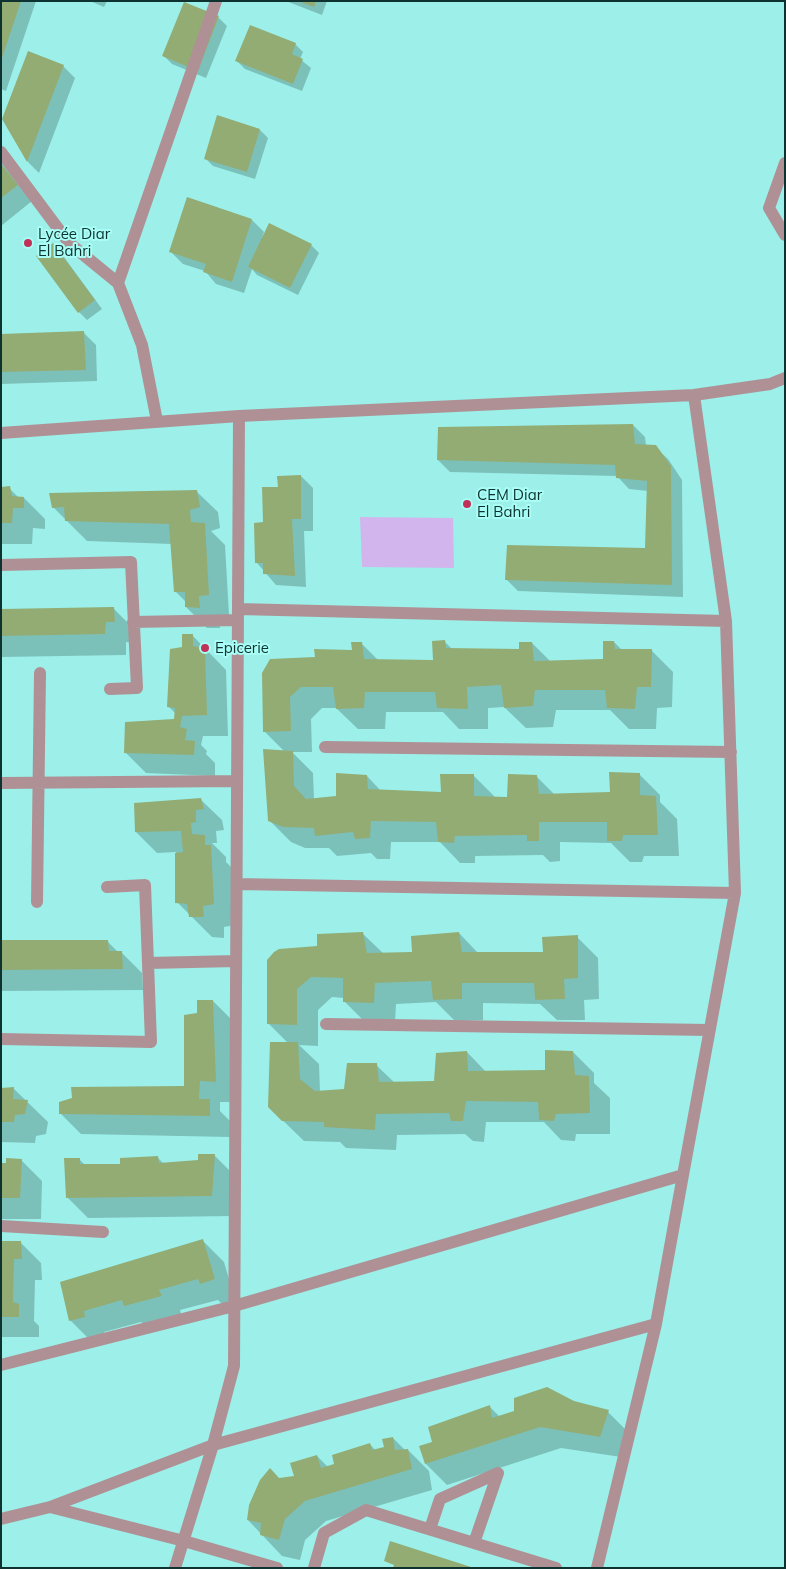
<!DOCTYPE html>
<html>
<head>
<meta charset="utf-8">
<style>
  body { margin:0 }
  #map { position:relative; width:786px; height:1569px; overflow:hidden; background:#9cf0e9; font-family:Mulish,sans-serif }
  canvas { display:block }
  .frame { position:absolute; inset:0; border:2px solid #0d322f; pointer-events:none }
</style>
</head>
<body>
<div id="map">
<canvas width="786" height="1569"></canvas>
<div class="frame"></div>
</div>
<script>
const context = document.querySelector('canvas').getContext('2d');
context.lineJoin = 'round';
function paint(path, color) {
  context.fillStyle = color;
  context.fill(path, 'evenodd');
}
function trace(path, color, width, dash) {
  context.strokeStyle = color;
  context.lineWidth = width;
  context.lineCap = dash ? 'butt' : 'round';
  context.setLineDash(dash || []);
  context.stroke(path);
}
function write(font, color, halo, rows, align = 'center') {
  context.font = font + ' Mulish,sans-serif';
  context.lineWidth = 4;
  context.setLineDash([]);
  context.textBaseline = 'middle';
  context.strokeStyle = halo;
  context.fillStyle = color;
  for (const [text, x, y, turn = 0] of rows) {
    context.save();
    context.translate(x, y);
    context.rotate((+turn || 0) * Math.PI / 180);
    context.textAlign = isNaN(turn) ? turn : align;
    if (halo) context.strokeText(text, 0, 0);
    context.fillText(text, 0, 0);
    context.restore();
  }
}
const green = new Path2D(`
  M360 517 453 518 454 568 362 567Z`);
const shadow = new Path2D(`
  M1 1H36L6 91 1 89Z
  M90 1H107L104 7Z
  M286 1H327L322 15Z
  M184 4 219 18 227 26 206 78 172 64 164 56Z
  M295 44 303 52 300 59 311 68 302 91 245 69 237 61Z
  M63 66 75 78 39 173 28 162 4 119Z
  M260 130 268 138 255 179 213 166 205 158Z
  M1 162 32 201 1 226Z
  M252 220 264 232 262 238 311 245 319 253 298 295 257 275 252 269 244 293 216 284 205 271 183 264 170 251Z
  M53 245 61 253 102 309 87 320 79 312Z
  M84 333 96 345 97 381 1 384V336Z
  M633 425 645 437 646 446 655 447 668 459 682 480 683 597 518 591 506 579 647 549 648 491 629 489 617 476 450 472 438 460Z
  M301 476 313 488V531H304L306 587 276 585 257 563 264 523Z
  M1 488H9L19 498H24L45 519V529L33 528 32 544H1Z
  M196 491 218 512 220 528 211 531 225 545 229 615 219 616 220 628H207L186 607V602L175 591 172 544 87 541 53 507Z
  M113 608 134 629 135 643 126 642V655L1 657V610Z
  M192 635 226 670 228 736H203L201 745 207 751 206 754 215 763V776L146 773 125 752 175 720 176 714 169 707Z
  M445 642 453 650H520L532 643 550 661 604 660 614 642 622 650 652 651 673 672 672 707 657 708 656 729H629L610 710H556L553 727 526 728 504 707 488 708V729H459L443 712H386L385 729H358L336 708H322L311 719 312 752H292L313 773 314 799 337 797 367 776 381 791 442 793 473 775 494 796V798L508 799 536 776 555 795 611 794 639 774 660 795V802L677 819 679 856H644L642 862H630L611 843 560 842V861L550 862 543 855 475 856V863H460L440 842H391L390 859H377L371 853 337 856 329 848H305L291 842 269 820 285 752 264 731 316 658 354 651 361 643 379 661 434 662Z
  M200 799 222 820 224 830 216 831 217 843H212L226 857V862L232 868 235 925 224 927V938L212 937 177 902 176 852 157 853 136 832Z
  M362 933 384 954 413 953 459 933 478 953H544L577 937 598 958 599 999 584 1000 585 1020H557L540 1004 483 1003V1020L455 1021 436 1002 396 1004 395 1024 365 1022 344 1001V998L332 997 318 1010V1046L299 1045 319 1064 320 1092 346 1090 376 1065 395 1083 436 1082 467 1052 486 1072 546 1071 573 1052 594 1073V1083L610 1098V1134H576L575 1141 561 1140 544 1122H486L484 1142 473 1141 465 1134 397 1135 396 1150 346 1148 340 1142 304 1141 269 1107 288 1043 268 1023 318 947Z
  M107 941 118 952H121L142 973 143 990 1 991V942Z
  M213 1001 234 1022 236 1102H220V1111L231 1122 230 1137 81 1134 60 1113 186 1087 198 1014Z
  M1 1089H14L48 1122 46 1134 36 1136 35 1143 1 1142Z
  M214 1155 235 1176 233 1216 88 1218 67 1197 79 1159 86 1166 121 1165 157 1157 164 1164 199 1161Z
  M21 1160 42 1181 41 1219H1V1164Z
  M203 1241 224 1262 235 1300 222 1304 218 1300 180 1310 182 1317 146 1327 141 1322 104 1332 105 1338 91 1341 70 1320 62 1283Z
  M20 1242 41 1263 42 1280H35L34 1321 39 1326V1337H1V1243Z
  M573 1402 608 1412 629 1433 621 1457 561 1448 447 1485 426 1464 421 1446 433 1443 490 1407 500 1417Z
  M393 1438 405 1450H408L429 1471 432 1490 326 1521 305 1540 300 1560 282 1556 248 1520 279 1479 295 1477 317 1456 328 1467 335 1465 370 1444 375 1450 385 1448Z`);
const building = new Path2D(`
  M1 1H21L2 58H1Z
  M298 1H316L314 7Z
  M184 2 219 16 198 71 162 56Z
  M250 25 296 43 292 54 303 59 293 84 235 61Z
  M28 51 64 65 27 162 2 119Z
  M217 115 260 129 247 172 204 159Z
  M1 164 18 185 1 198Z
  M187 197 252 219 232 282 203 272 206 264 169 252Z
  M269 223 312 244 290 288 248 267Z
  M53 243 95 300 78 313 36 256Z
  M84 331 86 370 1 372V334Z
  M633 424 635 444 656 445 671 466 672 585 505 580 507 545 645 548 647 481 616 478 615 465 437 460 438 427Z
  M301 475V519H292L295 576 263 574V563H255L254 523 263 522 262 487H278L277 476Z
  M10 486 12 496 24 497V508H13L12 523H1V487Z
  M197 490 200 507 190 510 191 522 205 523 209 595 199 596 200 608 185 607V592H174L169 524 65 521 64 507 52 508 49 493Z
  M114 607 115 622H106L105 634 1 636V609Z
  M182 634H193V646L205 648 207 715 182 716 180 727 187 729 185 740 195 741 194 755 124 753 125 722 174 719 175 708 167 707 170 649 182 647Z
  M445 640 446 648 519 649V642H532L534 661 603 659V641H614L615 649H652L651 687H637L635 709 607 708 605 690H535L533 706 504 708 501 685 467 687 468 709 437 708 435 692H365L364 708 336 709 333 687H301L290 697 291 731 263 732 262 673 270 659 315 657 314 649 352 650 351 642H362L364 659 433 660 432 641Z
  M263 749 293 751 294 786 306 799 336 796V773L367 775 368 789 441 792 440 774H474V796L507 797 508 774 537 775 539 794 610 792 609 772 640 773V795L656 796 658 835H623L622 841H607V822H539V841H527V835L455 836 454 843 438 842 436 822 371 821 370 838 355 839 353 832 315 836 314 828 283 827 268 821Z
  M201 798 204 809 196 810V822L191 823 192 834 205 835V845H211L214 904 203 906 204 917H189L187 904 175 903V853L183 852 181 831 135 832 134 803Z
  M363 932 367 953 412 952 411 936 459 932 462 952H543L542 937 578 935V978L564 979 565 999 535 1000 534 983H462V999L433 1000 431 981 375 983 374 1003 343 1002V978L311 977 297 989V1025L267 1024V960L274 952 279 949 317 946V934Z
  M1 940H108L109 951H122L123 969 1 970Z
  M197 1000H213L216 1082 200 1081 199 1099H210V1116L59 1114V1102L72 1098 71 1087 184 1086V1015L197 1013Z
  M270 1042H298L300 1079 315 1091 344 1089 347 1063H377L379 1082 434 1081 436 1053 467 1051 468 1071 545 1070V1050L573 1051 575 1075 589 1076 590 1113 556 1114 554 1121 539 1120 538 1102 466 1101 463 1121H451L449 1113 376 1114 375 1130 324 1127V1122L282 1121 268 1107Z
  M14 1087 13 1099 28 1100 25 1114 15 1115 14 1122H1V1088Z
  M198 1154H215L212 1196 66 1198 64 1158H80V1164H120V1158L158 1156 159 1163 198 1160Z
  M6 1158 22 1159 20 1198H1V1163H6Z
  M203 1239 215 1279 200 1284 198 1279 159 1290 162 1296 124 1306 122 1300 84 1311 85 1317 69 1321 60 1282Z
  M1 1241H21L22 1259H14L13 1302 19 1304V1317H1Z
  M547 1387 574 1401 609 1410 600 1437 540 1427 425 1464 419 1446 432 1442 428 1427 490 1405 492 1418 514 1411V1398Z
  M393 1437 395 1450 408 1449 412 1469 305 1501 285 1519 279 1540 260 1535 261 1523 247 1520 249 1505 260 1480 270 1468 279 1478 294 1476 290 1463 317 1455 321 1468 334 1464 332 1455 370 1443 372 1450 384 1447 382 1439Z
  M390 1541 471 1567V1568H393L394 1565 384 1561Z`);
const minor = new Path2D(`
  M1 152 69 243 118 283
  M785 163 769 208 785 235
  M157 421 142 345 118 283 216 1
  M1 433 239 416 694 395 770 384 785 378
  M1 565 131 562 137 688 110 689
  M238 609 726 621
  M133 622 238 620
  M325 747 731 752
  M1 783 237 781
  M237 884 735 893
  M37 902 40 673
  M148 963 236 961
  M326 1024 709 1030
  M1 1039 151 1042 145 885 107 887
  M683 1175 735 893 726 621 694 395
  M1 1226 103 1232
  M1 1365 234 1306 683 1175 656 1324 597 1568
  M1 1519 50 1507
  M430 1529 440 1499 498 1473 474 1543
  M175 1568 213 1445 234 1366 239 416
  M277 1568 184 1541 50 1507 213 1445 656 1324
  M314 1568 324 1533 366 1510 556 1568`);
const markers = [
  [28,243,5,"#c0315a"],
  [467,504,5,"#c0315a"],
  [205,648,5,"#c0315a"]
];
const poiNames = [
  ["Lycée Diar",38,234],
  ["El Bahri",38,251],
  ["CEM Diar",477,495],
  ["El Bahri",477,512],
  ["Epicerie",215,648]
];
paint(green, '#d3b5ed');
paint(shadow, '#0003');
paint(building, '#92ac74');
trace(minor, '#af9195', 12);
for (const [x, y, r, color] of markers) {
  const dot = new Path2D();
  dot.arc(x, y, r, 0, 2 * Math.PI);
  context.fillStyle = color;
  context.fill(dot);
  trace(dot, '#a9fef6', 2);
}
write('15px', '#0d322f', '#a9fef6', poiNames, 'left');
</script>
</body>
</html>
